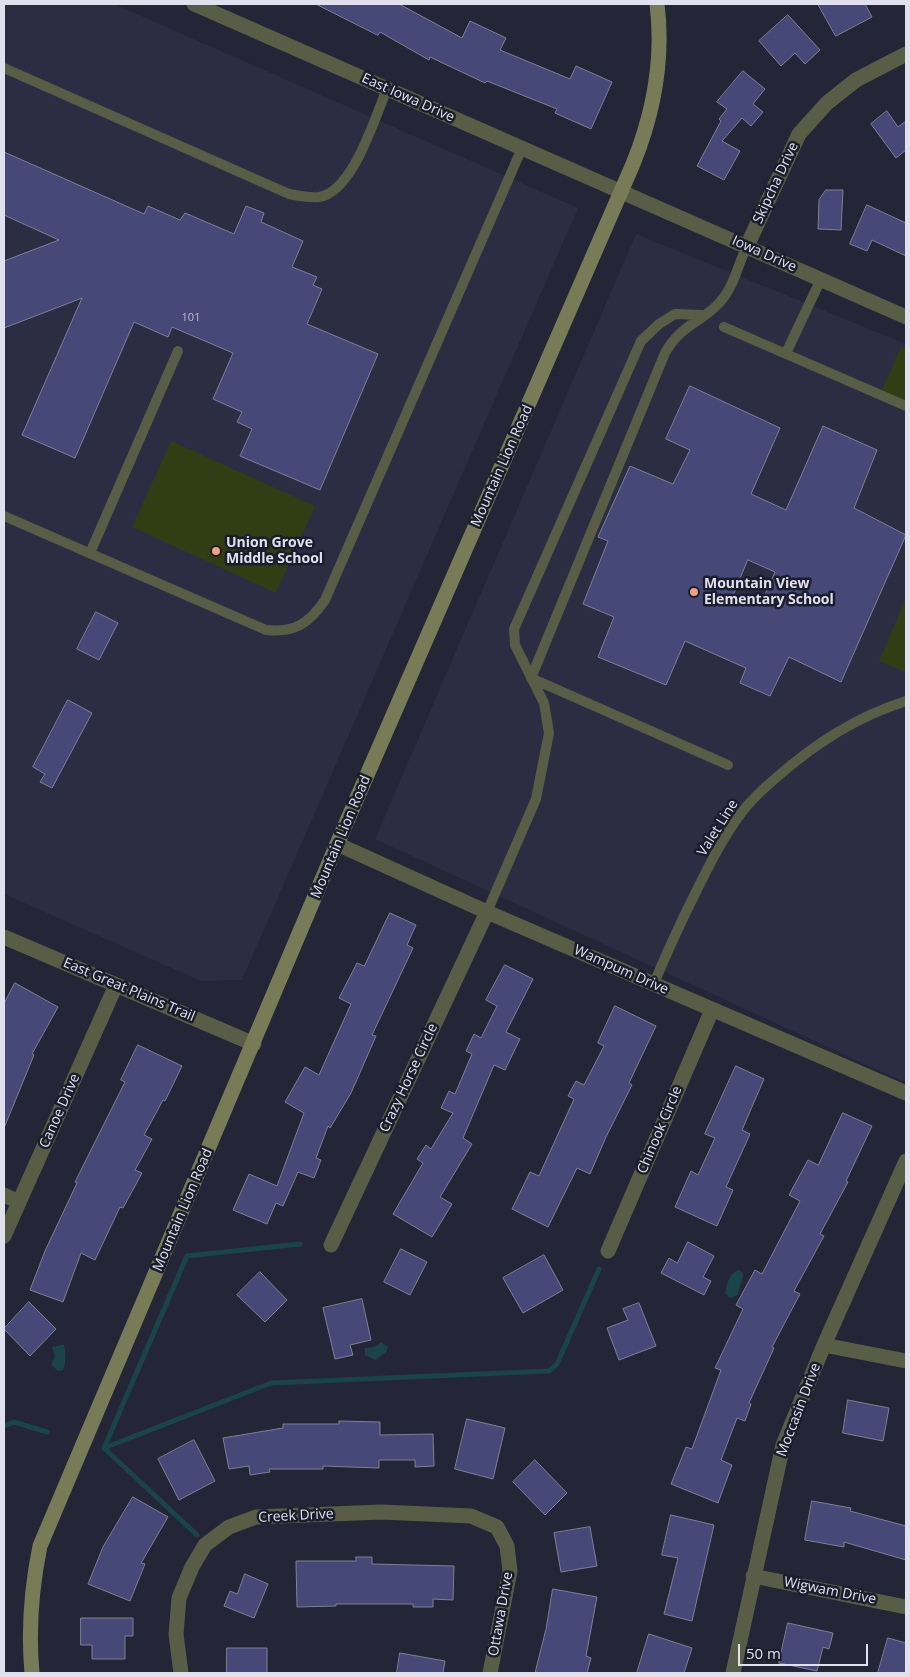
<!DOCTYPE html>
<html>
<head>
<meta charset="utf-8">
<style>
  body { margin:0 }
  #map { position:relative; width:910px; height:1677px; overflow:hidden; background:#242536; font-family:"Open Sans",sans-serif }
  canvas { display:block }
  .frame { position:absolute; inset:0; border:5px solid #e0e1ec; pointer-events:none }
  .scale { position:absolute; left:738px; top:1644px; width:130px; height:22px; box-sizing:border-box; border:2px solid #e0e1ec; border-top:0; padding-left:6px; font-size:15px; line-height:18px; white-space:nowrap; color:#e0e1ec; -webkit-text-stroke:4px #1b1c2c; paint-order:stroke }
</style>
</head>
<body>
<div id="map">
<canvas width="910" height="1677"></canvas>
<div class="frame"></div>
<div class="scale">50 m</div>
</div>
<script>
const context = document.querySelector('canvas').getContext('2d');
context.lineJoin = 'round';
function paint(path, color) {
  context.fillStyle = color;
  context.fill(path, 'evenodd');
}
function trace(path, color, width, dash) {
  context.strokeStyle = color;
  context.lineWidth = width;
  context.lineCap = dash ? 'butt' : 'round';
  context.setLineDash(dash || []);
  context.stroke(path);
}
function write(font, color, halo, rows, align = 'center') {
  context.font = font + ' "Open Sans",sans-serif';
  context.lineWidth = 5;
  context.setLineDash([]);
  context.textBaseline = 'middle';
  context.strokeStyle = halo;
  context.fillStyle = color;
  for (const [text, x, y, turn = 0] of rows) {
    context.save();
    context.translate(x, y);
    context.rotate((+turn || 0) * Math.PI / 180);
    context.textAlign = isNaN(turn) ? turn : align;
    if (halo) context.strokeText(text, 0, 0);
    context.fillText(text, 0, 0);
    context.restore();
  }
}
const built = new Path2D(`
  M4 4H114L578 208 242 980 201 981 4 894Z
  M636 234 906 344V1083L375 839Z`);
const green = new Path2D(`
  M901 347 906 349V404L880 394Z
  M171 441 315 506 276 593 132 527Z
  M906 598V672L879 661Z`);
const water = new Path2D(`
  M739 1270 743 1273C744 1281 738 1287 738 1295L730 1298 725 1293C727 1285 729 1272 739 1270Z
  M381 1342 388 1347 386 1352 375 1360 365 1355V1348L374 1347Z
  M61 1345H64C66 1350 66 1365 63 1370L58 1371 51 1365 55 1356 52 1347Z`);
const stream = new Path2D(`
  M4 1426 14 1422 47 1432
  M104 1448 271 1383 549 1371 557 1364 599 1269
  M104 1448 187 1256 300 1244
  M104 1448 197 1535`);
const building = new Path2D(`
  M316 4H399L462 38 470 21 506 38 500 50 570 79 576 66 612 82 591 129 555 113 557 109 487 81 485 83 430 57 429 60 380 32 378 35Z
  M818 4H865L872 17 836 36Z
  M788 15 820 50 805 64 795 53 781 66 759 41Z
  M743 71 765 89 753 104 763 112 751 126 742 118 722 141 740 151 724 180 697 166 721 121 719 119 727 109 717 102Z
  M887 111 898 127 906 121V150L896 158 871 124Z
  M4 152 144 214 148 206 180 220 185 213 234 234 246 206 264 213 261 222 303 241 292 267 317 277 313 285 322 289 307 324 378 354 320 490 240 456 252 429 237 422 242 412 213 399 233 353 172 327 168 337 134 322 75 458 22 435 82 298 4 328V261L59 240 4 215Z
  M826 190H843L841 230 818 229 819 200Z
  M867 205 906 223V256L872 240 867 251 850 244Z
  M690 386 780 428 751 494 786 510 823 426 877 450 854 508 906 535 841 682 789 657 770 696 740 683 746 668 685 641 666 685 598 657 614 617 583 604 608 541 598 537 630 466 673 484 690 450 666 439ZM748 560 775 572 760 606 734 594Z
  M96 612 118 623 99 660 77 649Z
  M68 700 92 713 52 788 40 782 45 774 33 767Z
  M390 913 416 925 407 945 413 948 372 1035 376 1036 351 1093 330 1128 328 1126 316 1158 321 1160 314 1178 298 1172 283 1206 276 1203 267 1224 233 1210 249 1174 277 1186 304 1113 285 1102 305 1067 319 1075 351 1004 339 998 357 963 364 966Z
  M505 965 533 979 506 1032 520 1039 505 1070 494 1065 463 1138 472 1144 440 1197 452 1204 432 1237 393 1214 423 1163 417 1159 426 1145 431 1149 453 1113 441 1108 449 1091 455 1094 472 1054 466 1051 474 1034 481 1038 497 1006 486 1000Z
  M15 983 58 1007 32 1054 34 1055 4 1128V1004Z
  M615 1006 656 1026 629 1083 632 1085 606 1137 590 1174 577 1168 548 1227 512 1209 530 1172 539 1176 574 1099 568 1096 576 1081 584 1085 604 1046 598 1043Z
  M138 1045 182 1066 165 1101 163 1100 144 1135 152 1139 135 1170 142 1173 123 1208 120 1207 95 1260 81 1253 63 1302 30 1290 45 1251 77 1183 75 1182 125 1082 121 1080Z
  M736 1066 764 1079 742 1130 750 1134 726 1187 733 1190 717 1226 675 1207 691 1171 698 1175 715 1138 705 1134Z
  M843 1113 872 1126 846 1181 848 1182 820 1234 824 1236 794 1291 800 1294 772 1347 774 1348 749 1403 751 1404 745 1421 737 1418 721 1460 732 1465 718 1503 671 1484 686 1447 692 1449 721 1370 715 1368 743 1309 736 1305 755 1270 762 1274 800 1201 789 1195 808 1160 818 1165Z
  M688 1242 714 1256 703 1277 711 1281 704 1295 661 1273 669 1258 677 1263Z
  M401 1249 427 1262 410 1295 384 1282Z
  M544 1255 563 1290 523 1313 503 1278Z
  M260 1272 287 1300 265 1322 237 1295Z
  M362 1299 371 1340 350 1345 353 1355 335 1359 323 1308Z
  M29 1302 56 1329 30 1356 4 1329Z
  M639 1303 656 1346 619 1360 607 1328 628 1320 623 1309Z
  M848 1400 889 1408 883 1441 843 1433Z
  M467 1419 505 1428 493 1479 455 1469Z
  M339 1421 380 1422V1435L433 1434 434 1466 415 1467V1460H379V1468L323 1466V1469H269L270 1472 250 1475 249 1466 229 1469 223 1438 283 1428V1424H339Z
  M194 1440 215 1481 179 1500 158 1459Z
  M535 1460 567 1493 545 1515 513 1482Z
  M133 1497 168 1517 141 1563 145 1564 130 1601 88 1584 103 1547Z
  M812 1501 851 1508 850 1511 906 1526V1560L844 1542V1547L805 1540Z
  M671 1515 714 1525 692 1621 664 1614 678 1558 662 1555Z
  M590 1527 597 1566 561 1572 554 1533Z
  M356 1557H372V1564L454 1566 453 1600 433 1599V1607H413V1604H336V1606L297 1607 296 1561H356Z
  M245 1574 268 1584 254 1618 224 1606 230 1591 237 1594Z
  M553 1589 597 1597 586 1656 591 1658 587 1673H535L546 1629Z
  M81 1618H133V1636H125V1659H92V1645H81Z
  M788 1623 833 1633 829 1649 823 1647 817 1671 779 1663Z
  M649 1634 692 1648 684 1673H637Z
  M888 1638 906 1643V1673H878Z
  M227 1648H267V1673H227Z
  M400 1653 445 1661 443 1673H397Z`);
const lane = new Path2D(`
  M4 68 289 194C299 196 309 198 319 197 353 192 375 117 387 89
  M724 327 906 406
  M786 353 821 279
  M4 516 266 630C294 633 309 624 325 600L522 148
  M90 553 178 351
  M531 678 665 353C682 323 702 323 720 302 734 287 738 264 747 246
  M531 678 728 765
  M487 912 536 799 549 733 544 703 515 645 514 629 641 341 659 324 675 314 703 315
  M654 984C664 958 676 933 688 908 704 876 720 841 742 812 752 799 764 788 777 777 816 743 856 717 906 701`);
const street = new Path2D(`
  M194 4 906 317
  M747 246 799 134 827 103 856 80 906 54
  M337 844 487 912 906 1093
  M4 937 254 1044
  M4 1195 19 1202
  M4 1236 116 985
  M331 1245 487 912
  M608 1251 712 1010
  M824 1345 906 1361
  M753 1576 906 1607
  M181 1673 176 1634 179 1598 192 1567 205 1545 229 1527 256 1517 381 1512 471 1516 497 1527 507 1546 510 1571 490 1673
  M733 1673 783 1445 824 1345 906 1161`);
const secondary = new Path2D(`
  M32 1673C28 1629 31 1590 40 1546L337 844 633 164C654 112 664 60 657 4`);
const markers = [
  [216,551,5,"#f1a17d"],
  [694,592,5,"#f1a17d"]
];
const numberNames = [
  ["101",191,318]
];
const streetNames = [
  ["East Iowa Drive",408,98,24],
  ["Skipcha Drive",776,183,-65],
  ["Iowa Drive",764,254,24],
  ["Mountain Lion Road",502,466,-66],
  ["Valet Line",718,828,-58],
  ["Mountain Lion Road",341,837,-67],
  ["Wampum Drive",621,970,24],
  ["East Great Plains Trail",129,990,23],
  ["Crazy Horse Circle",409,1078,-65],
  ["Canoe Drive",60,1111,-66],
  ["Chinook Circle",660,1130,-67],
  ["Mountain Lion Road",183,1210,-67],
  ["Moccasin Drive",799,1410,-69],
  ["Creek Drive",296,1516,-3],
  ["Wigwam Drive",830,1591,11],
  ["Ottawa Drive",501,1614,-80]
];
const poiNames = [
  ["Union Grove",226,543],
  ["Middle School",226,559],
  ["Mountain View",704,584],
  ["Elementary School",704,600]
];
paint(built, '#2c2d43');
paint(green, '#313d13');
paint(water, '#194448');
trace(stream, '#194448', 5);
paint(building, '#464877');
trace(building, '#7e8095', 1);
trace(lane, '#5a5d46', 10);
trace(street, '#5a5d46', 15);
trace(secondary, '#777b56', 15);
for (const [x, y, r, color] of markers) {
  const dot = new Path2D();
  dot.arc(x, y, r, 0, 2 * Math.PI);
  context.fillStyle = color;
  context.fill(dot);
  trace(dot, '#1b1c2c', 2);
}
write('11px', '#babbcf', null, numberNames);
write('14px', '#e0e1ec', '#1b1c2c', streetNames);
write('bold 14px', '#e0e1ec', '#1b1c2c', poiNames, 'left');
</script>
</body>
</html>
